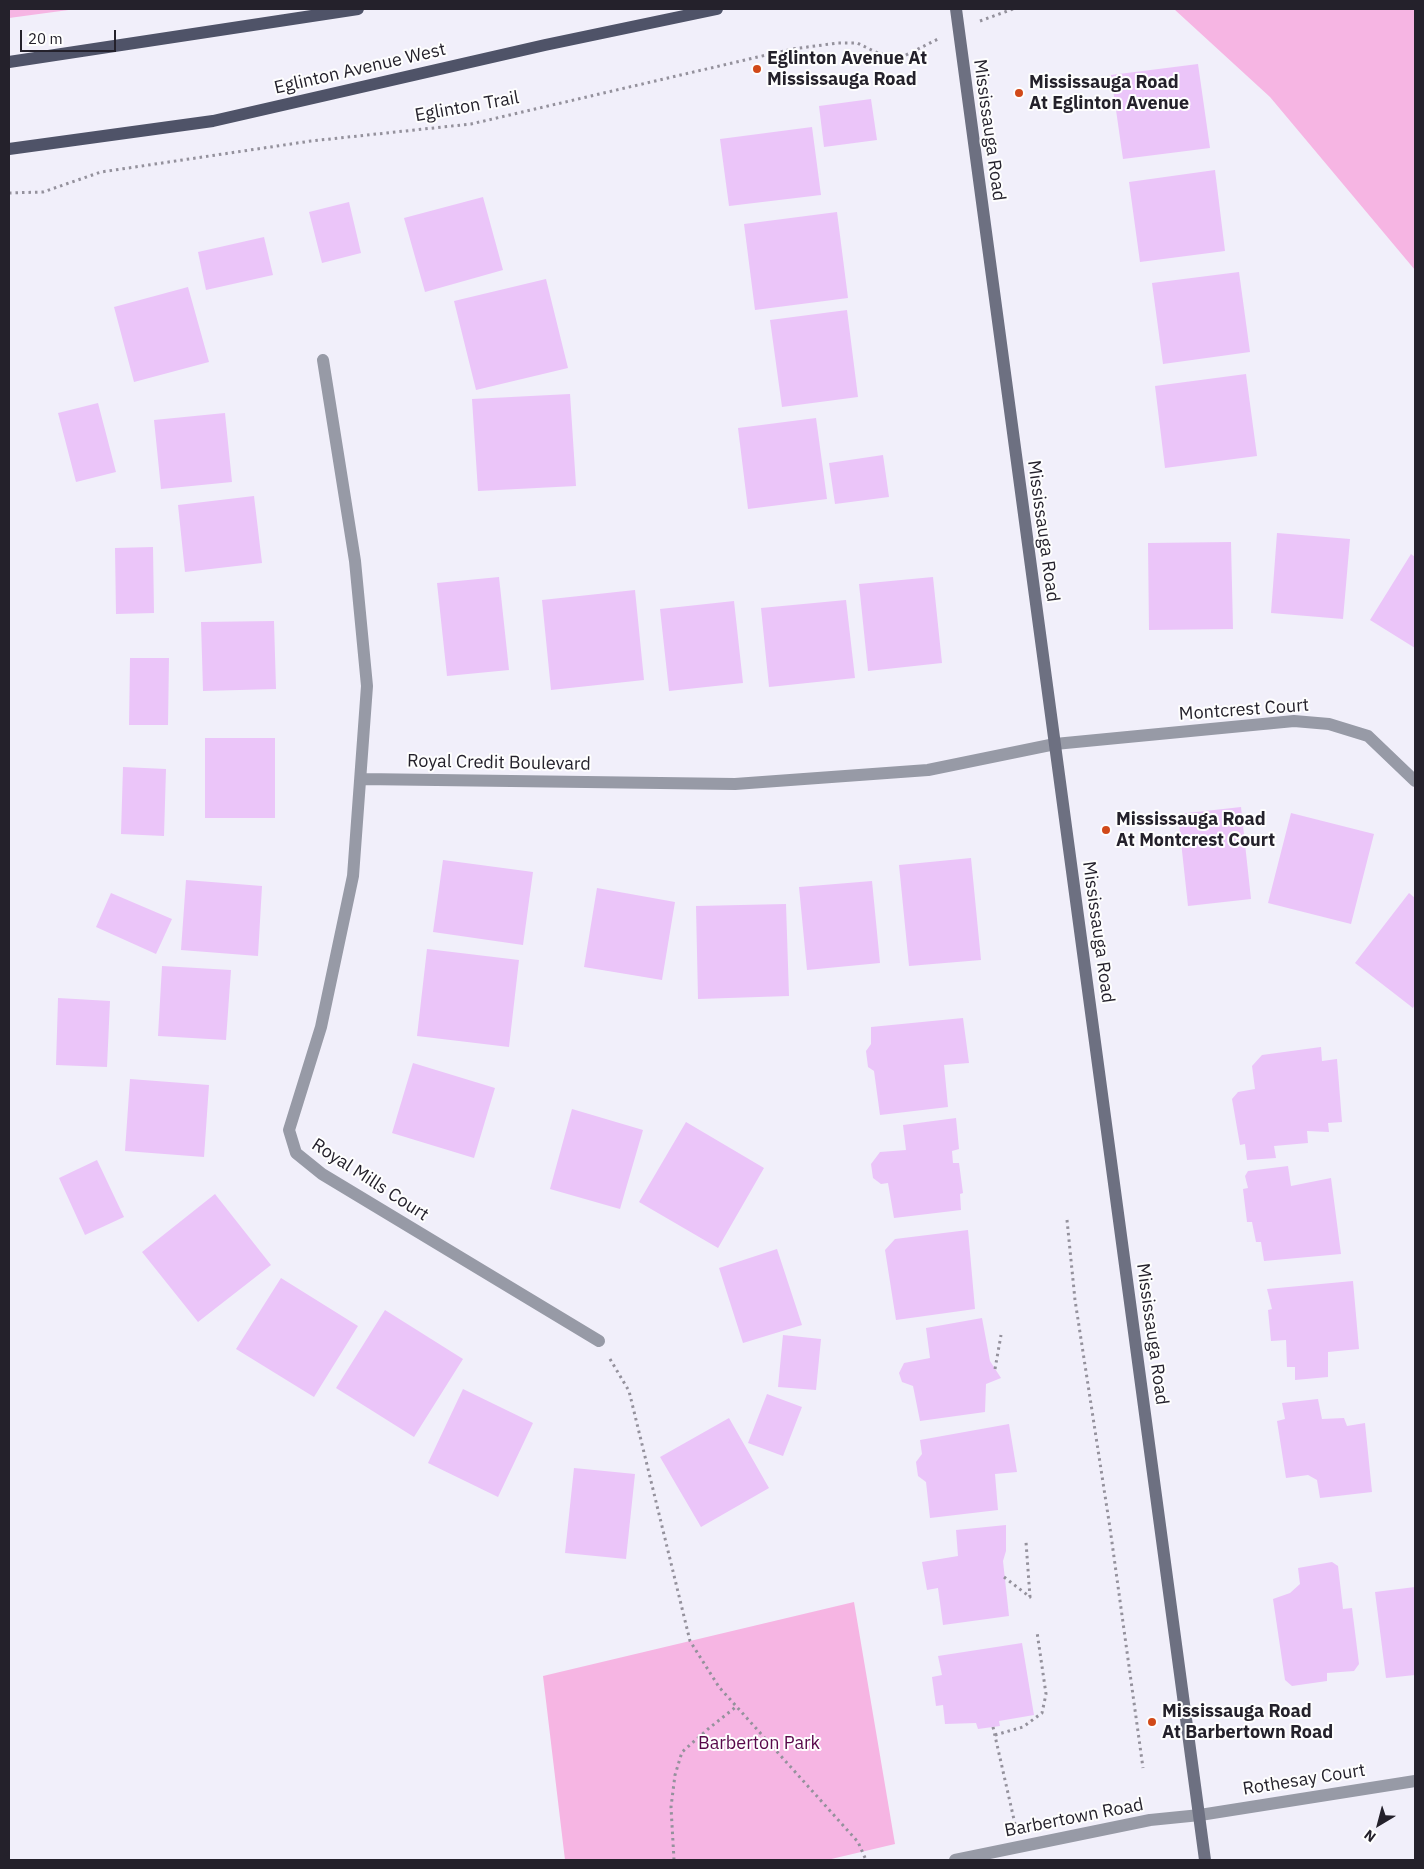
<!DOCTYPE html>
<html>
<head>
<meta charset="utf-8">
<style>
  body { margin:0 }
  #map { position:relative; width:1424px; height:1869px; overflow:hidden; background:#f1effa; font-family:"IBM Plex Sans",sans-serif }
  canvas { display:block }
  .frame { position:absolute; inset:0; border:10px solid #24212b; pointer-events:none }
  .north { position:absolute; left:1354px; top:1799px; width:50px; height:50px; -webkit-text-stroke:4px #fefefe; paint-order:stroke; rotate:217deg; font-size:14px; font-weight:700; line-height:20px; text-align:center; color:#24212b }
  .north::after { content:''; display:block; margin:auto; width:18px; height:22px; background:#24212b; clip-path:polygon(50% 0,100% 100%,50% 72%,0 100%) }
  .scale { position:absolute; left:20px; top:30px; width:96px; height:22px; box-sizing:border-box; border:2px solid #24212b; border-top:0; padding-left:6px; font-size:15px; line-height:18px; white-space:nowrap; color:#24212b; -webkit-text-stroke:4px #fefefe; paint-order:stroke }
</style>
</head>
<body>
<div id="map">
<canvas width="1424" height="1869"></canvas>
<div class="frame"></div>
<div class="north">N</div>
<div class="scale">20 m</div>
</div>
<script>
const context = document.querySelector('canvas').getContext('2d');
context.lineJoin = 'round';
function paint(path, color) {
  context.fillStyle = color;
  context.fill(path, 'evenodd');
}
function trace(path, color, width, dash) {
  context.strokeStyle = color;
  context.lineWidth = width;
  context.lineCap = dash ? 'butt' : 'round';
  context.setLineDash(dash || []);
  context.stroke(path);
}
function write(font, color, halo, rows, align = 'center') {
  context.font = font + ' "IBM Plex Sans",sans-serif';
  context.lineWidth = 4;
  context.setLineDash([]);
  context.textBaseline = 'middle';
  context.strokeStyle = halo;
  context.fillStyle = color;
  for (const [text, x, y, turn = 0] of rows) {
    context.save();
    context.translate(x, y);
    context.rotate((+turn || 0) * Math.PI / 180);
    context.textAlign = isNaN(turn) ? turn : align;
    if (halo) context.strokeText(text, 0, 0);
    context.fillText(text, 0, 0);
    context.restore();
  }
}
const green = new Path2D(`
  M9 9H76L9 18Z
  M1174 9H1415V270L1270 97Z
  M854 1602 895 1844 827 1860H565L543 1676Z`);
const building = new Path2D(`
  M1198 64 1210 148 1123 159 1111 75Z
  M871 99 877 140 824 147 819 106Z
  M812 127 821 195 729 206 720 139Z
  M1215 170 1225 251 1140 262 1129 182Z
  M483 197 503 270 425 292 404 218Z
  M349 202 361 253 322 263 309 212Z
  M837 212 848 298 755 310 744 224Z
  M264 237 273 275 206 290 198 252Z
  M1239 272 1250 352 1163 364 1152 283Z
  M546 279 568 368 476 390 454 301Z
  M188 287 209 362 134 382 114 307Z
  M847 310 858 397 782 407 770 320Z
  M1246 374 1257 456 1165 468 1155 386Z
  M570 394 576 486 478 491 472 399Z
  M98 403 116 472 76 482 58 413Z
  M225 413 232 482 161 489 154 420Z
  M816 418 827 499 748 509 738 428Z
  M883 455 889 497 835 504 829 463Z
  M254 496 262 563 185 572 178 505Z
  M1277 533 1350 539 1343 619 1271 613Z
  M1231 542 1233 629 1149 630 1148 543Z
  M153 547 154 613 116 614 115 548Z
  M1411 554 1415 557V648L1370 620Z
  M499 577 509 670 447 676 437 583Z
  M933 577 942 663 868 671 859 584Z
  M635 590 644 680 551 690 542 600Z
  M846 600 855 678 769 687 761 608Z
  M734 601 743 683 669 691 660 609Z
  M274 621 276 689 203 691 201 622Z
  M130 658H169L168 725H129Z
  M205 738H275V818H205Z
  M123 767 166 769 164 836 121 834Z
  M1241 807 1251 899 1188 906 1178 814Z
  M1291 813 1374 834 1351 924 1268 903Z
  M971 858 981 960 909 966 899 865Z
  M443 860 533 872 523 945 433 932Z
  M186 880 262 886 258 956 181 950Z
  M872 881 880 963 807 970 799 887Z
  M597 888 675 902 662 980 584 967Z
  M111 893 172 919 156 954 96 927Z
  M1409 893 1415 898V1004L1413 1008 1355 963Z
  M786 904 789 996 698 999 696 906Z
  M427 949 519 960 509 1047 417 1036Z
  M162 966 231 970 226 1040 158 1036Z
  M58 998 110 1001 107 1067 56 1065Z
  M963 1018 969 1063 944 1065 948 1107 880 1115 874 1071 868 1067 866 1051 871 1044V1027Z
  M1321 1047 1322 1061 1337 1059 1342 1122 1328 1123 1329 1132 1307 1131 1308 1143 1274 1146 1276 1158 1247 1160 1245 1144 1240 1145 1232 1099 1238 1092 1255 1089 1252 1066 1262 1055Z
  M413 1063 495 1088 474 1158 392 1133Z
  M130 1079 209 1085 204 1157 125 1151Z
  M572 1109 643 1130 620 1209 550 1189Z
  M956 1118 959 1149 952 1151 953 1163H959L963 1193 960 1194 961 1210 894 1218 888 1183 881 1184 873 1178 871 1164 880 1152 906 1150 903 1125Z
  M686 1122 764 1168 718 1248 639 1202Z
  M97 1160 124 1217 85 1235 59 1178Z
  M1288 1166 1291 1186 1331 1178 1341 1254 1264 1261 1261 1242H1256L1252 1222H1247L1243 1189 1248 1188 1245 1176 1248 1171Z
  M215 1194 271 1265 198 1322 142 1252Z
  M968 1230 975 1309 896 1320 885 1250 895 1239Z
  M777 1249 802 1325 743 1343 719 1268Z
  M281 1278 358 1326 314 1397 236 1349Z
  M1353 1281 1359 1349 1328 1352V1377L1295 1380V1367H1287L1286 1340 1271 1341 1268 1310 1272 1309 1267 1289Z
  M385 1310 463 1359 414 1437 336 1388Z
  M982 1318 990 1361 1001 1378 986 1384 985 1412 920 1421 913 1386 902 1382 899 1373 904 1363 930 1358 926 1328Z
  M783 1335 821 1339 816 1390 778 1387Z
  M463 1389 533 1423 498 1497 428 1463Z
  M767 1394 802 1407 783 1456 748 1443Z
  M1318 1399 1322 1419 1344 1418 1347 1426 1365 1423 1372 1492 1320 1498 1317 1480 1308 1475 1286 1478 1277 1421 1285 1419 1282 1403Z
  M729 1418 769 1488 701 1527 660 1457Z
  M1009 1424 1017 1472 995 1474 998 1510 930 1518 926 1482 918 1476 916 1462 922 1454 920 1440Z
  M574 1468 635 1474 626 1559 565 1553Z
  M1006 1525V1551L1003 1561 1009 1616 943 1625 938 1588 927 1590 922 1562 958 1556 956 1530Z
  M1332 1562 1338 1566 1343 1609 1352 1608 1359 1664 1354 1671 1327 1673V1681L1292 1686 1285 1680 1273 1599 1290 1593 1300 1584 1298 1568Z
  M1415 1587V1675L1386 1678 1375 1592Z
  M1022 1643 1034 1715 999 1721 1000 1726 978 1729 976 1723 945 1724 943 1705 936 1706 932 1677 942 1675 938 1656Z`);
const path = new Path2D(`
  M980 21 1013 9
  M9 193 43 192 101 172 311 141 471 124 792 49 838 43H857L878 53 898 59 938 39
  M1067 1220 1075 1300 1110 1528 1143 1768
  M610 1359 629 1391 690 1641 719 1687 858 1842 866 1860
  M995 1369 1001 1335
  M1004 1577 1030 1597 1026 1542
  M993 1727 1015 1824
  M995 1735 1023 1727 1042 1713 1046 1694 1037 1632
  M674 1860 671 1807 675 1775 682 1752 708 1729 737 1706`);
const street = new Path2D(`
  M323 360 355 561 367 686 353 876 321 1027 289 1130 296 1153 322 1174 599 1341
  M362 779 735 784 928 770 1055 744 1294 721 1329 724 1368 736 1415 781
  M955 1860 1150 1820 1200 1815 1415 1781`);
const secondary = new Path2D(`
  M956 9 1205 1860`);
const primary = new Path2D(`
  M9 62 358 9
  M9 149 213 121 545 45 717 9`);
const markers = [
  [757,69,5,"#d14919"],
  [1019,93,5,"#d14919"],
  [1106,830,5,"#d14919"],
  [1152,1722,5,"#d14919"]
];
const poiNames = [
  ["Eglinton Avenue At",767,59],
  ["Mississauga Road",767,80],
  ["Mississauga Road",1029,83],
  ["At Eglinton Avenue",1029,104],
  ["Mississauga Road",1116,820],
  ["At Montcrest Court",1116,841],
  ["Mississauga Road",1162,1712],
  ["At Barbertown Road",1162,1733]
];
const streetNames = [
  ["Eglinton Avenue West",360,69,-13],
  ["Eglinton Trail",467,107,-10],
  ["Mississauga Road",989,130,82],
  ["Mississauga Road",1043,531,82],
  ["Montcrest Court",1244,710,-4],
  ["Royal Credit Boulevard",499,763,1],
  ["Mississauga Road",1098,932,82],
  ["Royal Mills Court",370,1180,33],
  ["Mississauga Road",1152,1334,82],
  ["Rothesay Court",1304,1780,-9],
  ["Barbertown Road",1074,1818,-11]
];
const parkNames = [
  ["Barberton Park",759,1744]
];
paint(green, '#f6b5e3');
paint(building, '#ebc5f9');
trace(path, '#94919c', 3, [2.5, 4]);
trace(street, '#979aa6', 12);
trace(secondary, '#6d7081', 12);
trace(primary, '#4f5368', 12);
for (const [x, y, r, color] of markers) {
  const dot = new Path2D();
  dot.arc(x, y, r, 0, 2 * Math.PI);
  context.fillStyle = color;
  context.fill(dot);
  trace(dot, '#fefefe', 2);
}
write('bold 18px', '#24212b', '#fefefe', poiNames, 'left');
write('18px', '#24212b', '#fefefe', streetNames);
write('18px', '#58084a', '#fefefe', parkNames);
</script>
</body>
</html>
